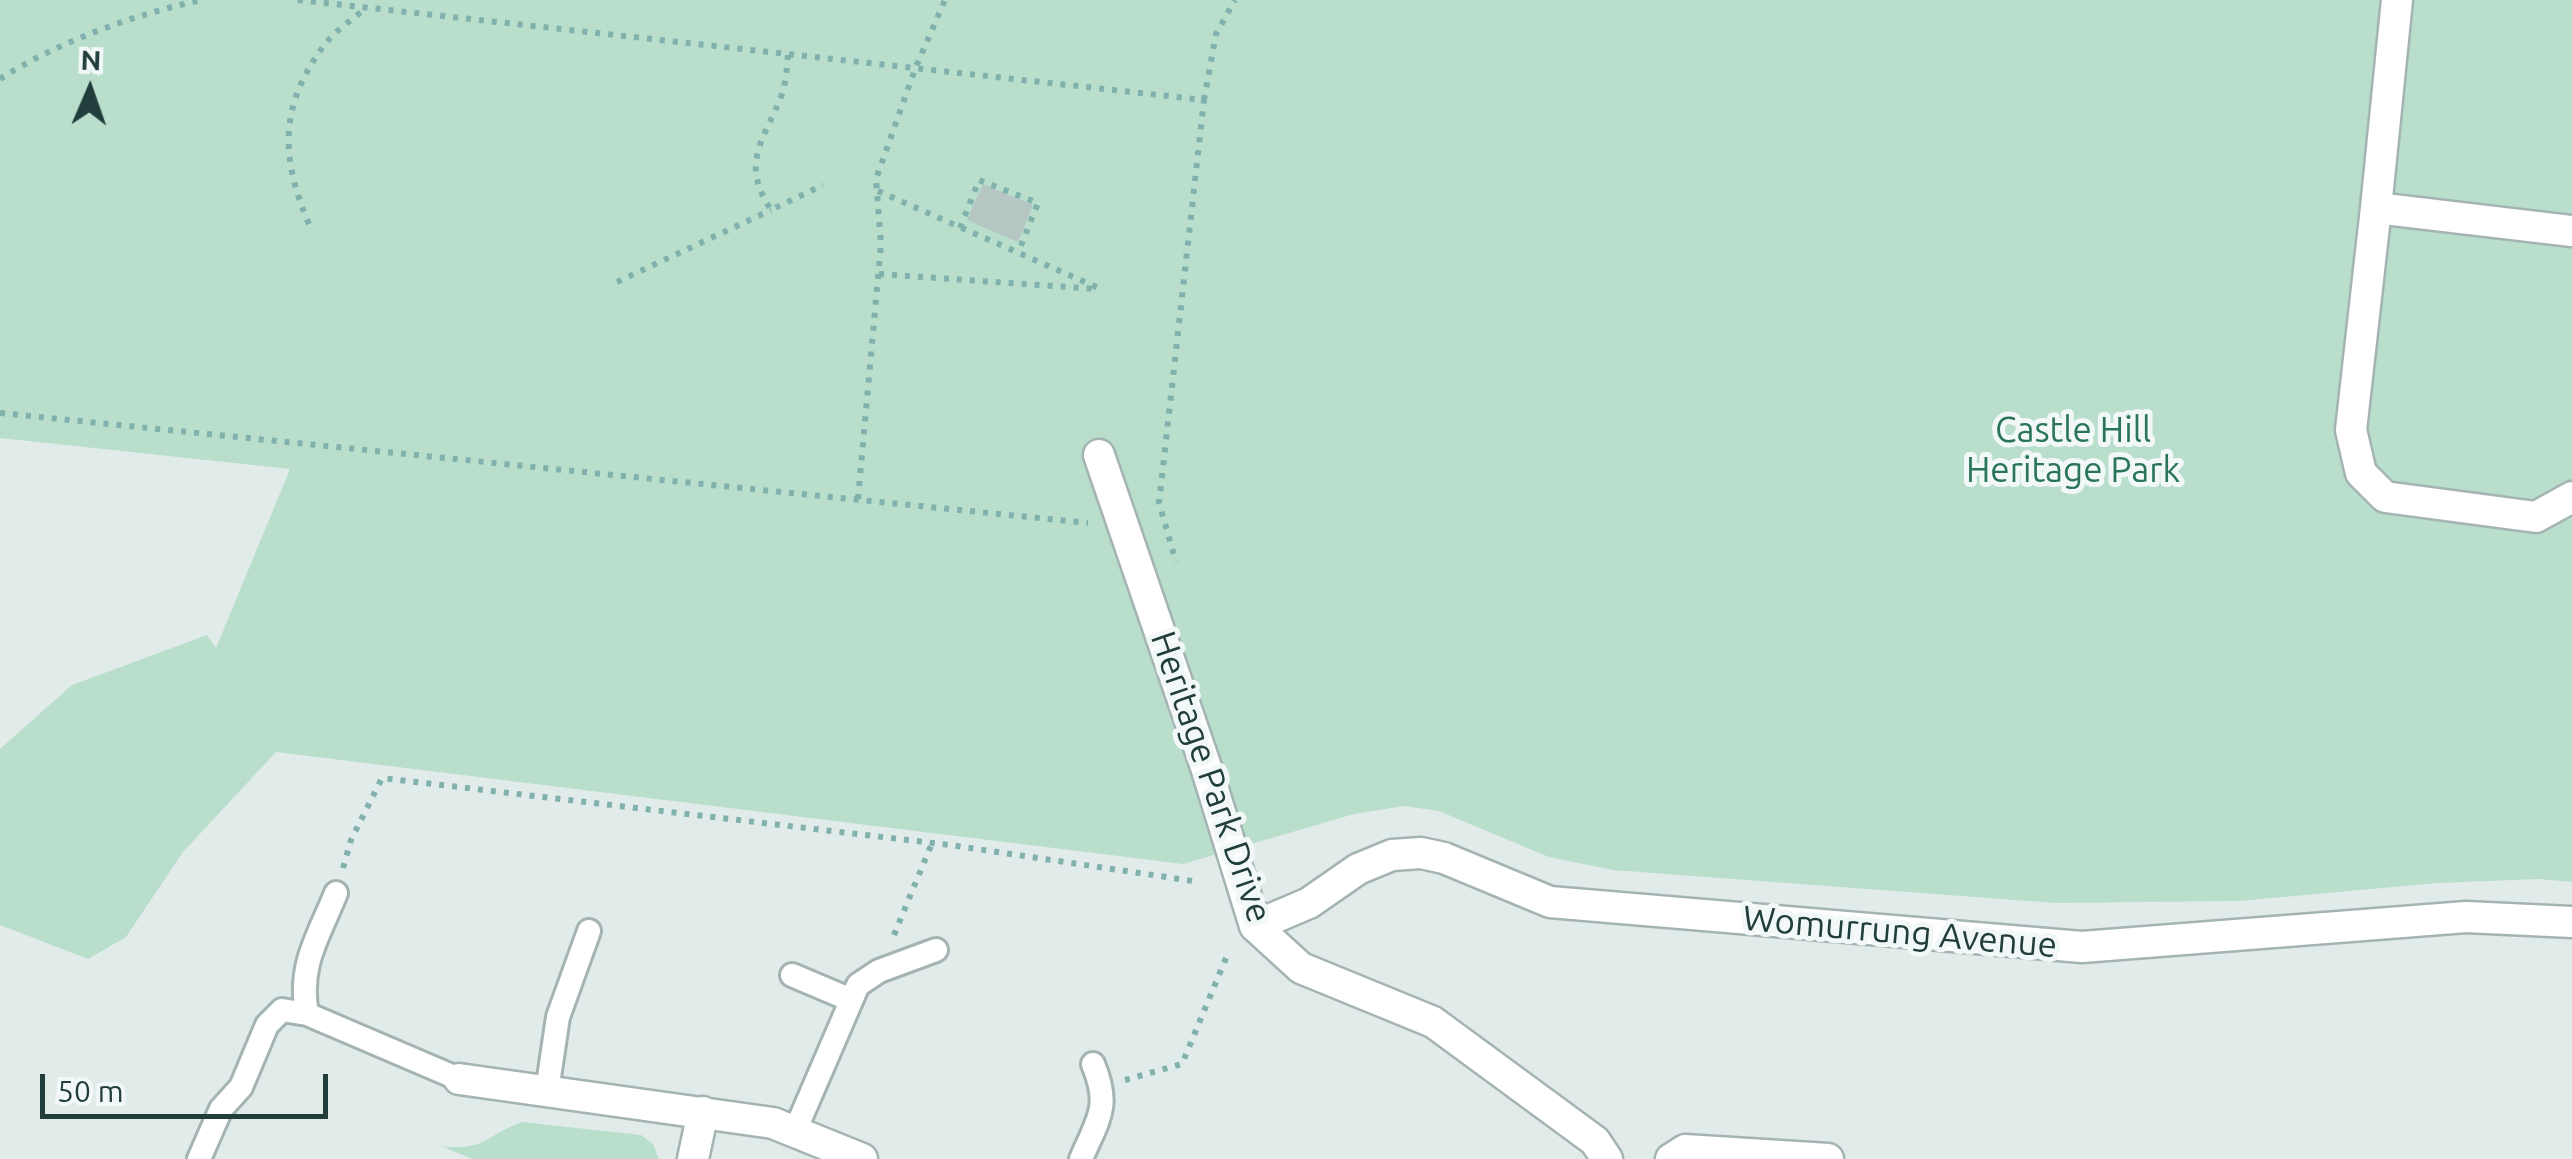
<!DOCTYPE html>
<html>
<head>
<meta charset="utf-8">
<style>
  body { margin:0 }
  #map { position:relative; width:2572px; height:1159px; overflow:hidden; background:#e1ecea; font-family:Ubuntu,sans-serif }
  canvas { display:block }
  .north { position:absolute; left:40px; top:40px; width:100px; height:100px; -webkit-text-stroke:8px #f1f8f7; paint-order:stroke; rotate:2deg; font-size:28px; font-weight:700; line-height:40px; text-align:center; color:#213d3c }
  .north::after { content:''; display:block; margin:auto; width:35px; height:45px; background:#213d3c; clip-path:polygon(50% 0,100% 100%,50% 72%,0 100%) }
  .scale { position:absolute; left:40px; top:1074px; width:288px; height:45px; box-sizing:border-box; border:5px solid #213d3c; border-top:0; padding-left:12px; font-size:30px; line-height:35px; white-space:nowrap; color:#213d3c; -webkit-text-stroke:8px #f1f8f7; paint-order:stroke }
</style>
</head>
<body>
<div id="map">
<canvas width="2572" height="1159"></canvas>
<div class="north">N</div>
<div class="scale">50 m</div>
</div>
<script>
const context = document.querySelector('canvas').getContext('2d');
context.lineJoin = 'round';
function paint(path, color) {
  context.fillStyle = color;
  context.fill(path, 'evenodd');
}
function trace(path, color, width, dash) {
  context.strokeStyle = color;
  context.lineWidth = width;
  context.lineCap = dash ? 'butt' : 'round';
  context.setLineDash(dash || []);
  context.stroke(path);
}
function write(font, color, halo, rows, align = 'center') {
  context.font = font + ' Ubuntu,sans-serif';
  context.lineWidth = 10;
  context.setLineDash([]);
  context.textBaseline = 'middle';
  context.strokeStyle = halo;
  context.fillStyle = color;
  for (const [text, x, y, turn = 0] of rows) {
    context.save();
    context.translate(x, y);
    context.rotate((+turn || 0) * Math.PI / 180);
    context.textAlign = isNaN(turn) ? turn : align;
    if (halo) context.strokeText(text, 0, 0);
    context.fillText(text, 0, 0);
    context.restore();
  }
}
const green = new Path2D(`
  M0 0H2572V882L2539 879 2438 883 2239 901 2055 903 1613 870 1549 857 1439 811 1404 806 1354 814 1183 864 276 752 183 852 126 937 88 959 0 925V749L72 685 207 635 216 648 290 469 0 438Z
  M523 1122 641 1135 653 1144 659 1159H473L441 1146C486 1152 486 1134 523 1122Z`);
const building = new Path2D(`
  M983 184 1033 205 1018 242 967 220Z`);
const path = new Path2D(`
  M298 0 1204 100 1159 503 1176 562
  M788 55C787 68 786 81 782 94 765 140 739 161 771 210L823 185
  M0 79C55 43 138 13 202 0
  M1204 100 1216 34 1235 0
  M878 191 1103 290
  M309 224C280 157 279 104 326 43 336 30 353 19 366 8
  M960 228 979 180 1038 203 1018 253
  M879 274 1097 289
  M617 282 771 210
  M0 413 1088 523
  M858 499 881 244 876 179 915 69 945 0
  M343 868 351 840 382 778 950 845 1193 881
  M894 935 932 843
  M1125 1080 1182 1064 1226 958`);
const lane = new Path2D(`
  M792 975 851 1000
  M307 1014C298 965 318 938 336 893
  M547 1091 558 1017 589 931
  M795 1131 858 985 879 971 936 950
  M199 1159 221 1109 241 1087 267 1025 282 1010 307 1014 459 1079
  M1081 1159C1098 1119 1111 1107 1093 1064`);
const street = new Path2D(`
  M2397 0 2376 208 2572 231
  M2376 208 2351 430 2361 473 2385 497 2536 517 2572 497
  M1099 455 1207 770 1255 926 1301 968 1433 1022 1595 1141 1607 1159
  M1255 926 1309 903 1358 869 1392 855 1421 853 1444 858 1550 902 2082 947 2466 917 2572 922
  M459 1079 773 1123 862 1159
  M693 1159 703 1112
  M1671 1159 1685 1150 1828 1159`);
const parkNames = [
  ["Castle Hill",2073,430],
  ["Heritage Park",2073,470]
];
const streetNames = [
  ["Heritage Park Drive",1211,777,71],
  ["Womurrung Avenue",1900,932,5]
];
paint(green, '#b9decc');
paint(building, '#b6c7c3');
trace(lane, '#a4b4b2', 28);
trace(street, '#a4b4b2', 35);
trace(path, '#80b1ad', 6, [5, 8]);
trace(lane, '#fff', 22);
trace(street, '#fff', 30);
write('35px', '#2a7559', '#f1f8f7', parkNames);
write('35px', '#213d3c', '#f1f8f7', streetNames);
</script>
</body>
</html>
